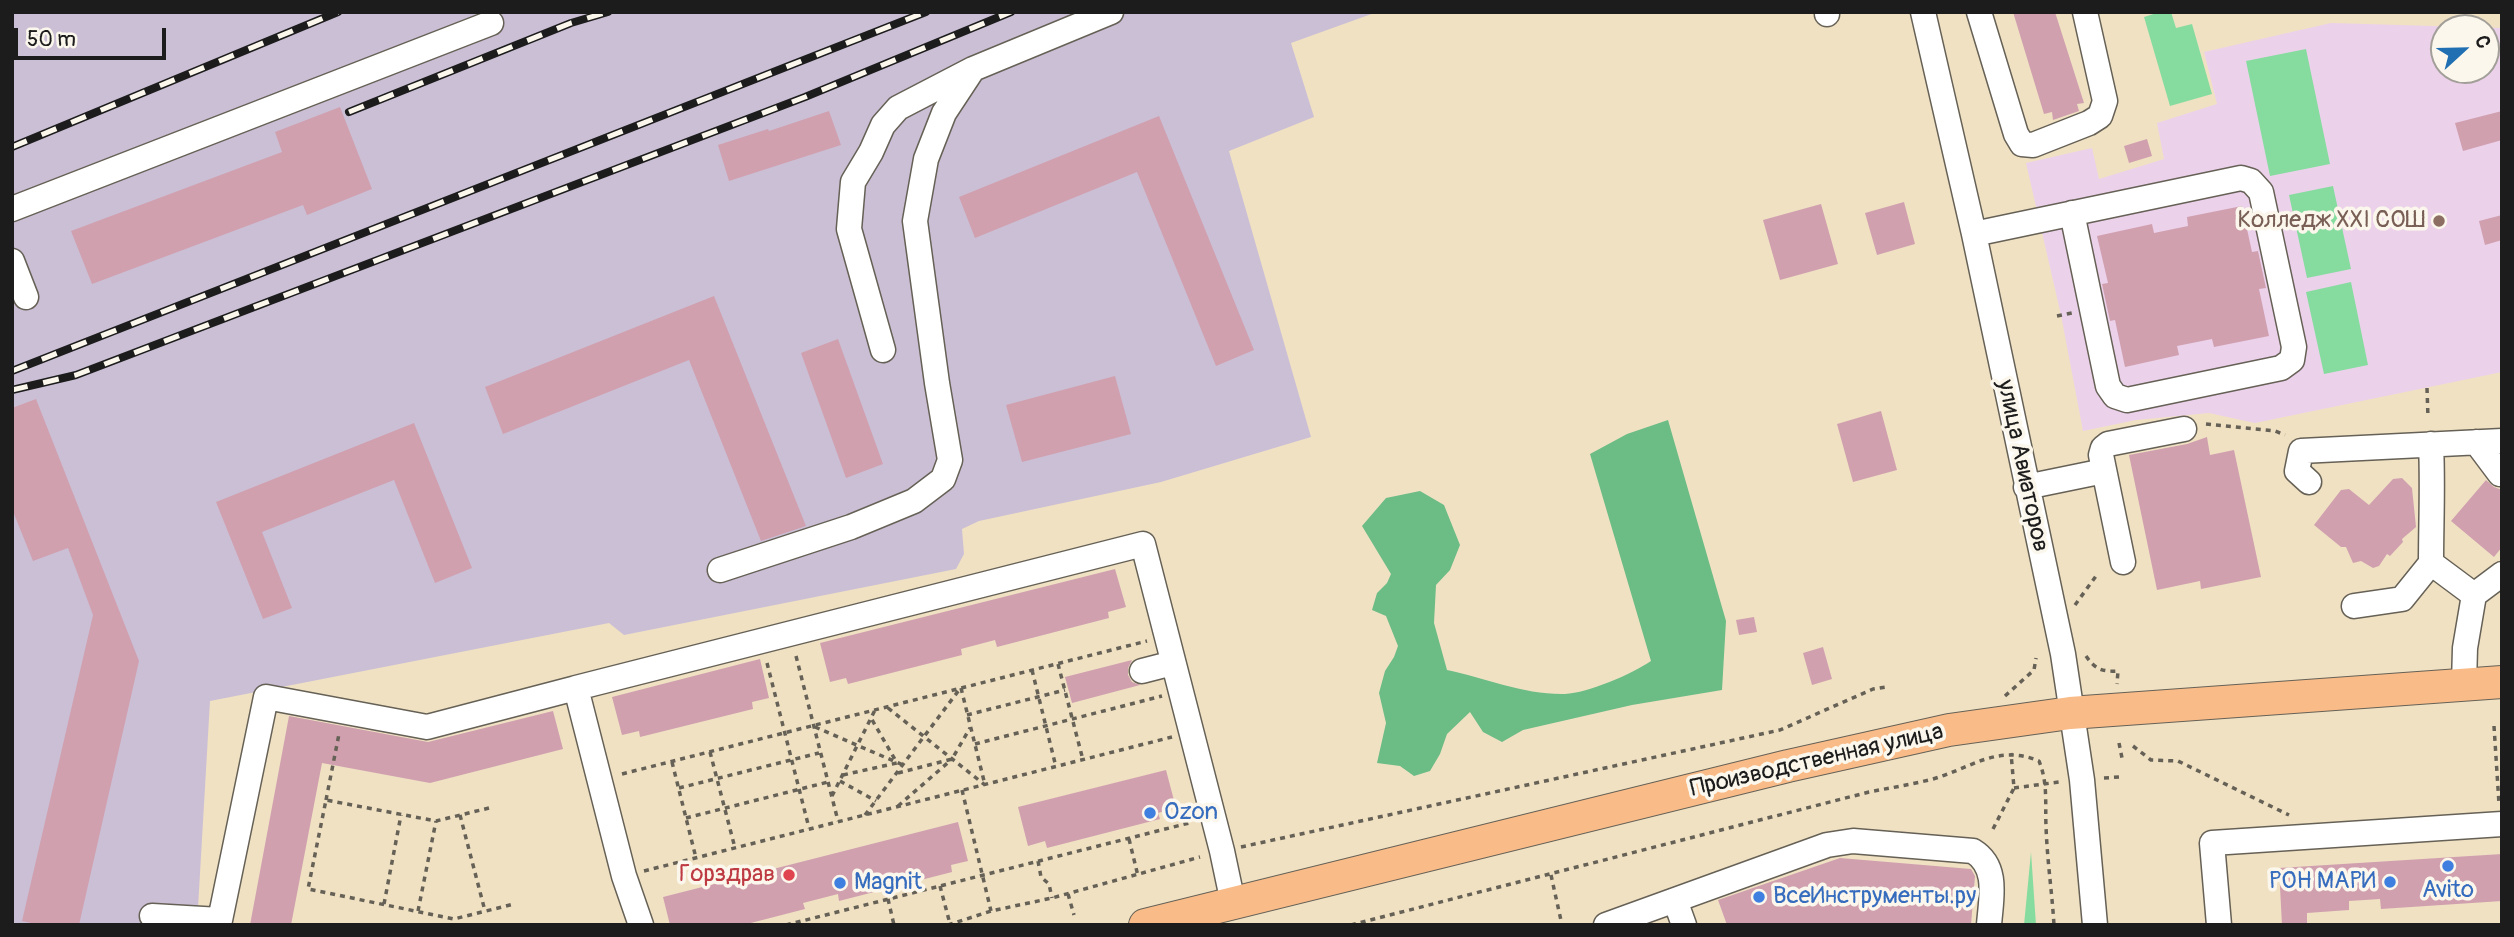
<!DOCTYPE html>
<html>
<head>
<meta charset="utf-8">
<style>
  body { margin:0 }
  #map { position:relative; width:2514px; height:937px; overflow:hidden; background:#f0e1c3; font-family:Pangolin,sans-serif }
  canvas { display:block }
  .frame { position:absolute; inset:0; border:14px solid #1c1c1c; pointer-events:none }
  .north { position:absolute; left:2430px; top:14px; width:70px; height:70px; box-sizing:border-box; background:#fbf7ec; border:2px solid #a29f99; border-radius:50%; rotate:68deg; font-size:19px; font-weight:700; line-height:28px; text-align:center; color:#1c1c1c }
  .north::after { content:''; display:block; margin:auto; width:24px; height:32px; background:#1f6fb2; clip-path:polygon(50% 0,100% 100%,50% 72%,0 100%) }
  .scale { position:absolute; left:14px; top:28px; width:152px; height:32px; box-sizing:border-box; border:4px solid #1c1c1c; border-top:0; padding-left:9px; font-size:21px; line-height:24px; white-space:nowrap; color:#1c1c1c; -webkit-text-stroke:5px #fbf7ec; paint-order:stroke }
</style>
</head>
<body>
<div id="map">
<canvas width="2514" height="937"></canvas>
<div class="frame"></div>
<div class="north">С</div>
<div class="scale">50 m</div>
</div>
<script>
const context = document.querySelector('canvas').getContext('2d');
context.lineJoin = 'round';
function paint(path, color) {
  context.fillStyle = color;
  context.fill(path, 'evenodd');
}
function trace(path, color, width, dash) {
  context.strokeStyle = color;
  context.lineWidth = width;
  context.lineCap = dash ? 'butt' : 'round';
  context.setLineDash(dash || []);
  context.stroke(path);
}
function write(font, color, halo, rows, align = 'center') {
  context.font = font + ' Pangolin,sans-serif';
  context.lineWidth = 7;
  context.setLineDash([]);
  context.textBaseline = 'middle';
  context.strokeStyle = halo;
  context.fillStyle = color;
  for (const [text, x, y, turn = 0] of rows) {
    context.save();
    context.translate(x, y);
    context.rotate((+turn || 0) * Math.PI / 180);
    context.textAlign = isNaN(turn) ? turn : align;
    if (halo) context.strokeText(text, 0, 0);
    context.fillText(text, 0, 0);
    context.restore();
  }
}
const built = new Path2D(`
  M2331 23 2502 28V372L2255 423 2209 413 2136 420 2083 431 2061 315 2026 163 2092 148 2099 179 2164 159 2157 123 2217 104 2204 52ZM2444 28H2486V70H2444Z`);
const industrial = new Path2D(`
  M12 12H1377L1291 43 1314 117 1229 151 1311 437 1161 482 979 521 962 529 964 554 956 569 624 635 609 623 210 701 197 925H12Z`);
const green = new Path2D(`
  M2160 12H2171L2176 28 2192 24 2212 94 2170 106 2144 17Z
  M2306 49 2330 164 2270 176 2246 61Z
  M2333 186 2351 269 2307 278 2289 195Z
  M2351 282 2368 365 2324 374 2306 292Z
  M2031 852 2036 925H2024Z`);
const forest = new Path2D(`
  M1668 420 1726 621 1722 690 1632 705 1523 730 1502 742 1483 732 1470 712 1447 734 1440 754 1430 771 1414 776 1400 766 1377 763 1386 723 1379 693 1385 671 1394 657 1398 646 1386 616 1372 610 1377 593 1387 583 1391 574 1362 526 1386 498 1420 491 1444 505 1460 545 1450 570 1436 585 1434 623 1447 670C1485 678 1525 695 1565 694 1588 693 1632 674 1651 661L1590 454 1627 434Z`);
const building = new Path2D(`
  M2013 12H2055L2084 103 2077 104 2079 111 2053 120 2052 112 2044 114Z
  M340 107 372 189 307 215 303 205 92 284 71 231 282 152 275 132Z
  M829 111 841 145 729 181 718 145 768 129 769 131Z
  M2502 111V140L2463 151 2455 123Z
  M1159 116 1254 350 1216 366 1137 172 975 238 959 197Z
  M2147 139 2152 156 2129 163 2124 146Z
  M1904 202 1915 244 1877 255 1865 213Z
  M1821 204 1838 264 1780 280 1763 220Z
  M2242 206 2252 252 2258 251 2266 288 2259 289 2269 336 2214 347 2212 339 2177 346 2179 355 2125 367 2115 320 2110 321 2102 284 2108 283 2097 236 2152 224 2154 233 2188 226 2187 217Z
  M2502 215V240L2485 245 2479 221Z
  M714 296 806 526 761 541 689 360 503 434 485 387Z
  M838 339 883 464 846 478 801 353Z
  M1115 376 1131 434 1022 462 1006 405Z
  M36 399 139 661 79 925H40L22 921 93 615 68 548 33 561 12 509V408Z
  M1881 411 1897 470 1853 482 1837 424Z
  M414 423 472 568 435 583 394 480 262 532 292 608 263 619 216 502Z
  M2207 437 2210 455 2234 450 2261 577 2201 589 2200 581 2157 590 2129 455 2187 444Z
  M2402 478 2412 488 2416 527 2402 539 2403 542 2390 556 2387 554 2379 566 2373 568 2361 561 2353 563 2346 547H2341L2314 525 2341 490 2349 489 2369 505 2393 479Z
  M2486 480 2494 487 2502 490V547L2494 557 2451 521Z
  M1115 569 1126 607 1108 612 1109 618 997 647 995 640 961 649 962 655 848 684 846 678 830 682 820 643Z
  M1754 617 1757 632 1739 635 1736 620Z
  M1823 647 1832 679 1812 685 1803 653Z
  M760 659 769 698 752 702 753 709 640 737 639 731 622 735 612 697Z
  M1132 660 1128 668V675L1132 682 1140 685 1072 703 1065 677Z
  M553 711 563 749 430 783 322 763 291 925H250L289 716 428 742Z
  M1166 770 1176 808 1158 813 1160 819 1047 848 1045 841 1028 846 1018 807Z
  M958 822 968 861 951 865 952 872 839 901 838 894 803 903 805 909 743 925H670L663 897Z
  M2502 854V901L2381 909 2380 899 2349 901V910L2307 913V925H2282L2279 868Z
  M1840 858 1971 869 1975 876 1971 925H1727L1718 900Z`);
const path = new Path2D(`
  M2057 316 2072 313
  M2427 388 2428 418
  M2206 424 2275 431 2285 435
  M2075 605 2096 576
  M796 656 838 821
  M2086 656C2095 669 2102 672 2118 671L2117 684
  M767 663 809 828
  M1058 664 1083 760
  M1032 670 1056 767
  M961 688 985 785
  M2005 696 2034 670 2036 658
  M888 708 985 785
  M967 715 1065 690
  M2494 726 2499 804
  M815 727 903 765
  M2119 743 2122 758
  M975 744 1162 696
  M2133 746 2151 760 2178 761 2289 815
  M710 752 735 848
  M672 762 696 858
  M898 773 952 759 970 728
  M622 774 1147 641
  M843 775 897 763 871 718
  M2104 778 2119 777
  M840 781 876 801
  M679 788 819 753
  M2014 788 2059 782
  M962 790 991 911
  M832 796 875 710
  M326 800 339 734
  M898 806 951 760
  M489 808 436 821 326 800 308 889 454 919 514 904
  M460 815 485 911
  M865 815 959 690
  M686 818 828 782
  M1993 829 2014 788 2011 753
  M1129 839 1138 876
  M1241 847 1780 730 1873 689 1886 687
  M1038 861 1041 877 1049 884 1052 898
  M644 871 1172 737
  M1551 875 1562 925
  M940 886 950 924
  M1068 894 1074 915
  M888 899 894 925
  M384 904 401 815
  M418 911 436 821
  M786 925 1193 822
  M948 925 991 911 1052 898 1200 857
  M1351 925 1869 792C1889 788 1909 785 1929 780 1969 770 1996 743 2039 761 2048 783 2045 803 2046 826 2047 859 2052 892 2054 925`);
const minor = new Path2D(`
  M1827 12V14
  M1923 12 1974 234 2063 654 2082 780 2095 925
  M1979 12 2016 134 2022 144 2033 145 2089 123 2100 116 2105 101 2085 12
  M12 209 491 23
  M1974 234 2241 178 2251 181 2261 192 2294 347 2292 360 2281 368 2127 400 2115 396 2108 386 2072 213
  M12 261 26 297
  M883 350 849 229 853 182 871 152 883 125 898 108 973 69 1111 12
  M2476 442 2500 474
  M2431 444C2433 484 2431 523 2431 563L2474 595
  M2309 482 2297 471 2301 451 2502 441
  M2026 487 2104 471
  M2123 562 2101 455 2103 448 2108 444 2184 429
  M720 570 851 527 914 501 943 479 950 460 937 383 915 221 926 159 944 113 973 69
  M2354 606 2402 599 2431 563
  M1142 671 1173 663
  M2464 684 2465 648 2474 595 2502 574
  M1675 900 1684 925
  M152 916 220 920 266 697 427 727 576 688
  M641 925 624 876 576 688 1143 544 1222 851 1233 903
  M1606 925 1827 845 1853 841 1973 851C1999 867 1991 898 1989 925
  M2219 925 2212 843 2502 824`);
const major = new Path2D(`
  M1145 925 1788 766 1949 730 2070 713 2502 682`);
const rail = new Path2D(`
  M349 112 571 23 608 12
  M12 147 338 12
  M12 371 926 12
  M12 390 76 375 805 97 1011 12`);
const markers = [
  [2439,221,7,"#8d6e63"],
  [1150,813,7,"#3f7fe0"],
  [2448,866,7,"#3f7fe0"],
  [789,875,7,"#e0444e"],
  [2390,882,7,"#3f7fe0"],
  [840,883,7,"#3f7fe0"],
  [1759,897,7,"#3f7fe0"]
];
const educationNames = [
  ["Колледж XXI СОШ",2425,221]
];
const streetNames = [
  ["улица Авиаторов",2022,466,78],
  ["Производственная улица",1817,761,-13]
];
const shopNames = [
  ["Ozon",1164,813],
  ["РОН МАРИ",2376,882,"right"],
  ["Magnit",854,883],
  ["Avito",2448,891,"center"],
  ["ВсеИнструменты.ру",1773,897]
];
const healthNames = [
  ["Горздрав",775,875]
];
paint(built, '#ecd1eb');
paint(industrial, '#cbbfd5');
paint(green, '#86dc9f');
paint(forest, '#6cbc86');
paint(building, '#d0a0af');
trace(minor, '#666156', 27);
trace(major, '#666156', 34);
trace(path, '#666156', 3.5, [5, 5]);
trace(minor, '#fff', 24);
trace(major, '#f9bc89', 32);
trace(rail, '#1c1c1c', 8);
trace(rail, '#fbf7ec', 5, [16]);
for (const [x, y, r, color] of markers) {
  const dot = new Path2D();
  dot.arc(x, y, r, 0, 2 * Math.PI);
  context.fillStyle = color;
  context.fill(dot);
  trace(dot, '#fbf7ec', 2.5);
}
write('24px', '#785e54', '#fbf7ec', educationNames, 'right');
write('24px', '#1c1c1c', '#fbf7ec', streetNames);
write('24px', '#366cbe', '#fbf7ec', shopNames, 'left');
write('24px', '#be3a42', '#fbf7ec', healthNames, 'right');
</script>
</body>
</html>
